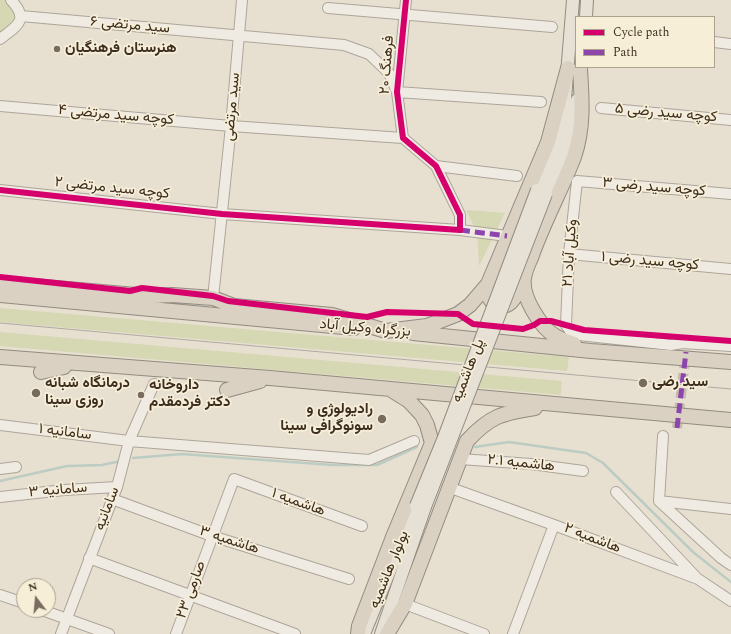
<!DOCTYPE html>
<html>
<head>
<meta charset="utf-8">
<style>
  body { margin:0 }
  #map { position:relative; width:731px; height:634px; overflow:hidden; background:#e7e0d1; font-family:Spectral,serif }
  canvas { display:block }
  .legend { position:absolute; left:575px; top:16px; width:140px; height:52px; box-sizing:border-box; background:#f7eed8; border:1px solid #ada18e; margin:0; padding:5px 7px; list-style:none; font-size:12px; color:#3d2e20 }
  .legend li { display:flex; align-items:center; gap:8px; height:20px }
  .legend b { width:20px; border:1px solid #ada18e }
  .north { position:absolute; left:16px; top:578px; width:40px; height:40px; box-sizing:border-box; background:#f7eed8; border:1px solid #ada18e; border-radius:50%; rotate:344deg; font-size:11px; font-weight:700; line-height:16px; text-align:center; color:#3d2e20 }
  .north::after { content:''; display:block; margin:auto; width:14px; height:18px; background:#786c5e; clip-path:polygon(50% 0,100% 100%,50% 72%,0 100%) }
</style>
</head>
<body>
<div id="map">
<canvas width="731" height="634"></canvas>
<ul class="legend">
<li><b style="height:5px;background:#d6006c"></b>Cycle path</li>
<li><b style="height:5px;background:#8e44ad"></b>Path</li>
</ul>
<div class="north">N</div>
</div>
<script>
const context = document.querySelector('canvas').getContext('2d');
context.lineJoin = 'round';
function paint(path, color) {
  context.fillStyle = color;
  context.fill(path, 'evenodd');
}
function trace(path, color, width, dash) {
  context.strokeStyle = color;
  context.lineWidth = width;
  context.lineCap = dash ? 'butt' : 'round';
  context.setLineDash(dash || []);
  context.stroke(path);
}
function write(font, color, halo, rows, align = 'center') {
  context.font = font + ' Spectral,Vazirmatn,serif';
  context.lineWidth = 3.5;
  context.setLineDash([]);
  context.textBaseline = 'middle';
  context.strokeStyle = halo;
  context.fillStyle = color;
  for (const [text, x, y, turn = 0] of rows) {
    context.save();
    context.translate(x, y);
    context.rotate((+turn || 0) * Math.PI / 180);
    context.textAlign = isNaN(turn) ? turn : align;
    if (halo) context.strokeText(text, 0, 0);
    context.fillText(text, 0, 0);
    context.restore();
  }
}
const green = new Path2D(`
  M0 0H7C22 15 14 23 0 33Z
  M466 210 505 213 479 266 477 232Z
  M0 308 569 357 567 371 0 322Z
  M0 332 562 381 561 395 0 346Z`);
const stream = new Path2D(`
  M475 447 509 442 586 453 603 463 693 552 731 582
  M133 458 182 454 332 465H377L417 447
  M0 481 67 466 102 465 121 461`);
const minorTunnel = new Path2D(`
  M677 428 686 352`);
const minor = new Path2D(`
  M406 0 397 92 403 138 436 166 460 215V230
  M328 8 552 27
  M21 16 344 45 369 54 389 73 397 92 541 102
  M0 39C17 26 30 20 11 0
  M714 42 731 44
  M0 106 231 126 403 138
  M601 108 731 120
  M436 166 517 176
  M0 190 222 214 460 230 507 236
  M731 194 577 181 569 254 566 325 570 331 579 335 671 345 682 343 731 346
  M569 254 731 269
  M213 298 231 126 242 0
  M0 425 129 441 369 460 414 441
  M460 459 531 464 583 471
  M0 469 16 467
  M448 487 554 525 698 579 731 601
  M616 492 695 576
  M0 497 64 490 117 487
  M112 499 212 536 349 579
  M659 501 721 558 731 565
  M659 501 731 509
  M659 501 663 436
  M89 558 295 634
  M0 595 24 603
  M405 604 484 634
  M42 610 109 634
  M61 634 117 487 129 441 154 384
  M176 634 234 479 362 526
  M513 634 554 525`);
const major = new Path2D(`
  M586 17 587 0
  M537 190 555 149 564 111 573 0
  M546 194C559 164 572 134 577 100
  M364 634 416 506
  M381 634 425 507`);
const highway = new Path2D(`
  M0 283 147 296 172 295 213 298 234 306 332 315 386 331 427 326 458 314 470 305 488 284 548 142 568 68
  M488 284C488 287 488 291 488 294 490 304 503 310 511 302 517 296 520 287 523 279
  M0 295 354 328
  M413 333 591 351 731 362
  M574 344C568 342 562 340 557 337 541 329 521 296 524 278 525 272 528 264 531 258 543 223 561 191 574 157 584 128 582 99 580 69
  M0 357 270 378 731 420
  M41 372 64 367
  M227 390 260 381
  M358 634 359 626 393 537 432 443 427 425 422 415 409 401 393 391
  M387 634 405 604 467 441C490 416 502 413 535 408`);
const tram = new Path2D(`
  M0 323 731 389`);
const majorBridge = new Path2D(`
  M416 506 443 440 537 190
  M425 507 546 194`);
const quiet = new Path2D(`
  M460 230 507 236
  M677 428 686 352`);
const cycleway = new Path2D(`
  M0 190 222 214 460 230V215L436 166 403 138 397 92 406 0
  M0 277 130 291 142 288 213 296 228 301 367 317 387 312 458 314 473 324 523 329 534 325 540 321H551L584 330 731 341`);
const markers = [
  [57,49,4,"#786c5e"],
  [643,383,5,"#786c5e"],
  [36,393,5,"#786c5e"],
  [141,395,4,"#786c5e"],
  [382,419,5,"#786c5e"]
];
const streetNames = [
  ["سید مرتضی ۶",130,26,5],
  ["فرهنگ ۲۰",388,65,-86],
  ["سید مرتضی",233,107,-85],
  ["کوچه سید رضی ۵",666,114,5],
  ["کوچه سید مرتضی ۴",116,116,5],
  ["کوچه سید رضی ۳",654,188,5],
  ["کوچه سید مرتضی ۲",112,189,6],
  ["۲۱ وکیل آباد",571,253,-86],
  ["کوچه سید رضی ۱",650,262,5],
  ["بزرگراه وکیل آباد",365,329,5],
  ["پل هاشمیه",469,371,-69],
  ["سامانیه ۱",65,433,7],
  ["هاشمیه ۲.۱",521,464,6],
  ["سامانیه ۳",58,491,-5],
  ["هاشمیه ۱",298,503,20],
  ["سامانیه",108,509,-69],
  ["هاشمیه ۲",592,539,21],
  ["هاشمیه ۳",229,541,18],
  ["بولوار هاشمیه",390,570,-68],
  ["صارمی ۲۳",192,590,-70]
];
const poiNames = [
  ["هنرستان فرهنگیان",65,49],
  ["سید رضی",652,383],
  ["درمانگاه شبانه",45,384],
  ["روزی سینا",45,401],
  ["داروخانه",149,386],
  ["دكتر فردمقدم",149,403],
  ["رادیولوژی و",373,410,"right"],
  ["سونوگرافی سینا",373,427,"right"]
];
paint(green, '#d6d7b3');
trace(stream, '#bcccc2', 2.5);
trace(minorTunnel, '#c5bcae', 10, [10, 5]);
trace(minor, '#ada599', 12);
trace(major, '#928b80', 14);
trace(highway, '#928b80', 16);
trace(minor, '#efebe3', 10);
trace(major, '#e6e1d4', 12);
trace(highway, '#dad1c2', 14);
trace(tram, '#afaaa2', 1);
trace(majorBridge, '#928b80', 14, []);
trace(majorBridge, '#e6e1d4', 12);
trace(quiet, '#8e44ad', 5, [10, 5]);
trace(cycleway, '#d6006c', 6);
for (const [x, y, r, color] of markers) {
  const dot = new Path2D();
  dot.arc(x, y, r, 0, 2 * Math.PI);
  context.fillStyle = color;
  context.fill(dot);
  trace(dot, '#f7eed8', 1.5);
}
write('15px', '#3d2e20', '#f7eed8', streetNames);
write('bold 15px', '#3d2e20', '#f7eed8', poiNames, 'left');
</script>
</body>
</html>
